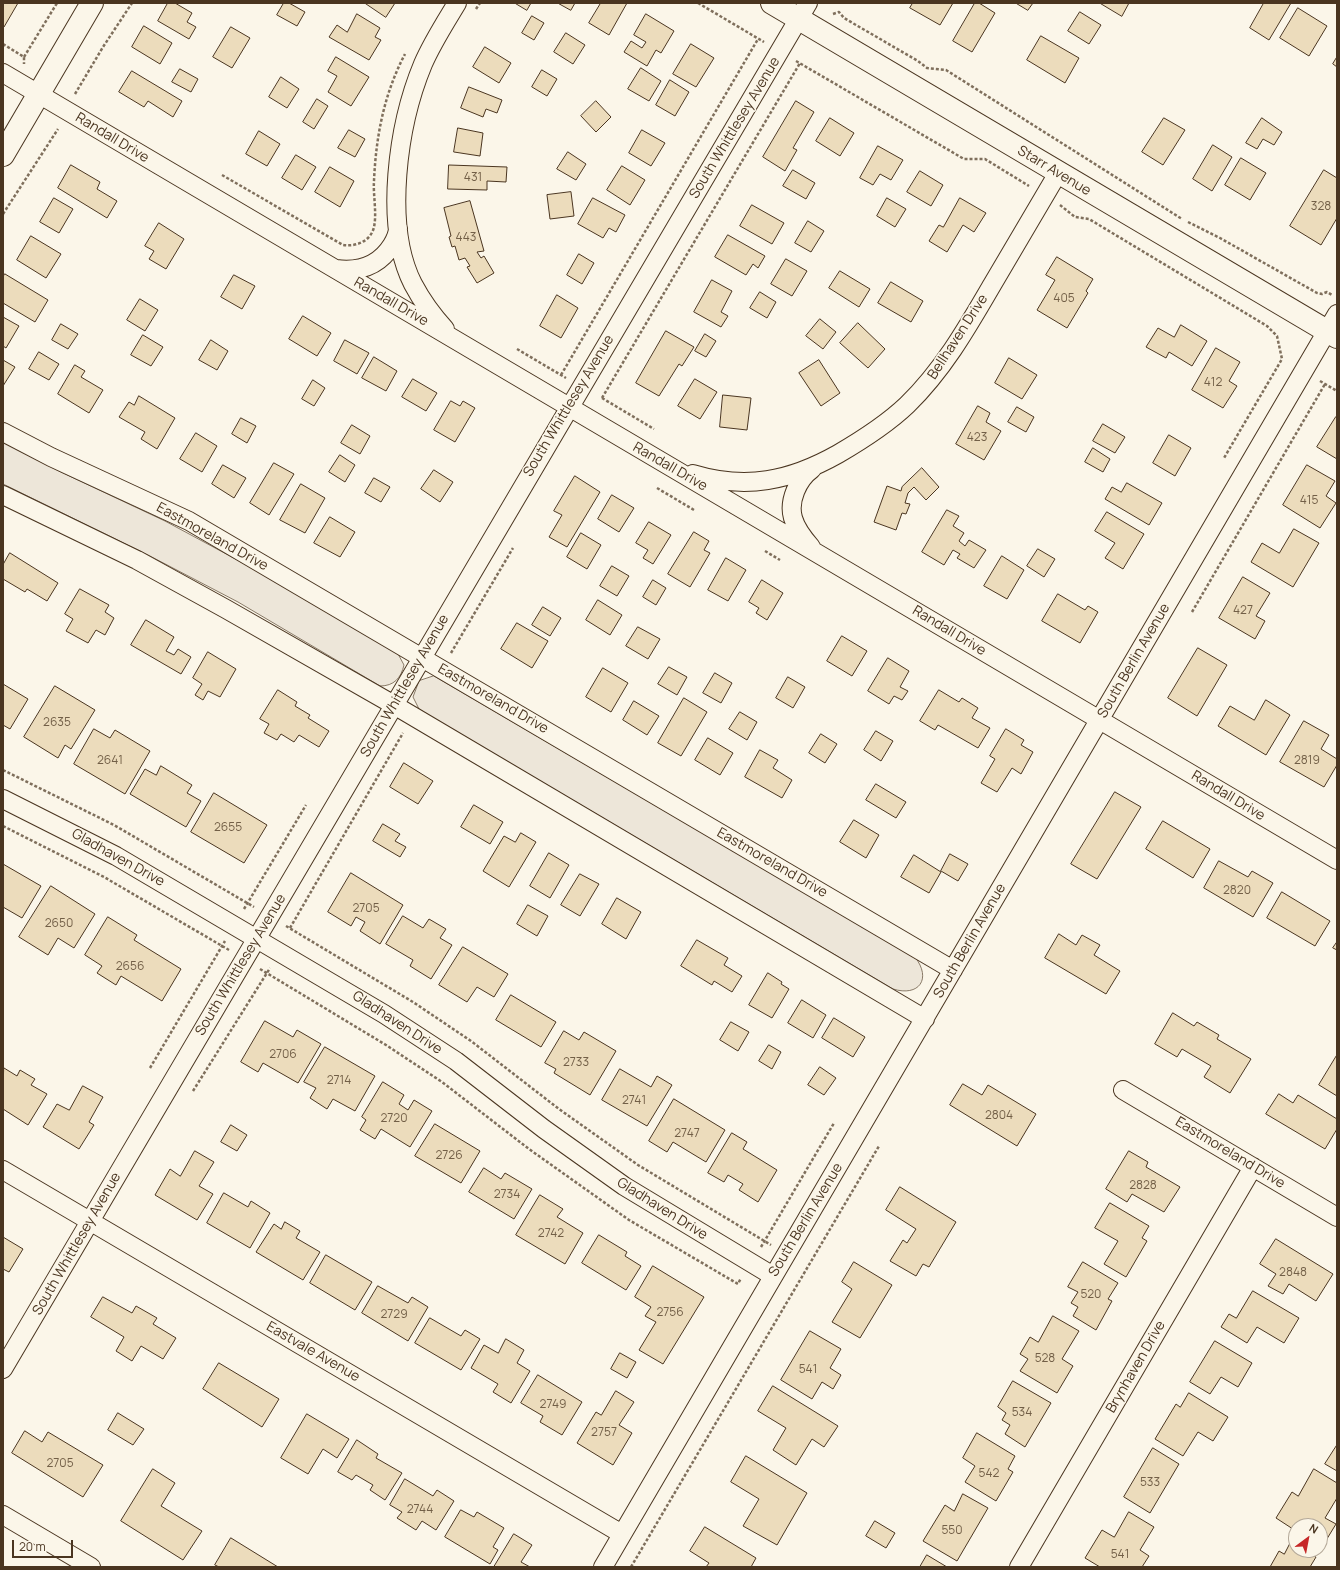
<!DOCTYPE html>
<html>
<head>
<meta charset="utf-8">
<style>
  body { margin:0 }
  #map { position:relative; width:1340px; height:1570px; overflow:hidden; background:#fbf6e9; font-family:Manrope,sans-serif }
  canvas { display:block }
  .frame { position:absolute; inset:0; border:4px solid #4a3520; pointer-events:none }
  .north { position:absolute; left:1288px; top:1518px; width:40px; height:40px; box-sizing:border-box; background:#fbf6e9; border:1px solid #b4a999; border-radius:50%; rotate:32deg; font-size:11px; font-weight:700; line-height:16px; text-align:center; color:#4a3520 }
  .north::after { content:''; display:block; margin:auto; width:14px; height:18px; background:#c62828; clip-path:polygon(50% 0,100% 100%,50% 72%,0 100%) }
  .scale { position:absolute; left:12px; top:1540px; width:61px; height:18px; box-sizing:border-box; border:2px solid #4a3520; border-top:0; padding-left:5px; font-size:12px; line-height:14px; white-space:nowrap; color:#4a3520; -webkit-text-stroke:3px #fbf6e9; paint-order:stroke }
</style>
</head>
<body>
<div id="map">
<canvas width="1340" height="1570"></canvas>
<div class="frame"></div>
<div class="north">N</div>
<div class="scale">20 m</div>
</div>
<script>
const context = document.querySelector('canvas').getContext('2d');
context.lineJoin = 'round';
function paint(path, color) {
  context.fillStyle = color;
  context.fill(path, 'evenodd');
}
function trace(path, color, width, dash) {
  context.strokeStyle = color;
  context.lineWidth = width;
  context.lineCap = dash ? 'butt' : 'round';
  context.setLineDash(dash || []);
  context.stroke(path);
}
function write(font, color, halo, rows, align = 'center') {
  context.font = font + ' Manrope,sans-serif';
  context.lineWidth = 3;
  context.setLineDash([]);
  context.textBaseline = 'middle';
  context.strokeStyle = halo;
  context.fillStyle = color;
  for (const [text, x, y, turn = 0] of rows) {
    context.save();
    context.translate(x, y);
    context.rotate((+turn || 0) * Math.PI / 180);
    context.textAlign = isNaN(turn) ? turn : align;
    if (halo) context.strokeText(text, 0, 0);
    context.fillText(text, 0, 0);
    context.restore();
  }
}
const green = new Path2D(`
  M3 442 63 473 165 521 256 570 397 652 404 665C401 678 394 686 380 686L238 602 148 555 3 484Z
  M434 676 915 957C932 979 919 997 893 989L430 716 419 709 413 697 419 681Z`);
const building = new Path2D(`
  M3 3H18L4 27H3Z
  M168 3H175L192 13 187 22 196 27 189 39 158 21Z
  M284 3H289L305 12 297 26 277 15Z
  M365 3H395L386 17Z
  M515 3H531L527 10Z
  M558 3H575L571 10Z
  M601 3H627L609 35 589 23Z
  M913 3H953L940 25 910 8Z
  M975 3H979L995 13 972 52 953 41Z
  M1016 3H1033L1028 10Z
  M1100 3H1129L1122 16Z
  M1264 3H1291L1269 40 1250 28Z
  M1298 8 1327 26 1309 56 1280 38Z
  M1080 12 1101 25 1089 44 1068 31Z
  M357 14 380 28 375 37 381 40 369 60 329 37 337 25 347 32Z
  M646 14 674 31 661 53 656 50 647 66 624 52 631 41 642 48 646 42 634 35Z
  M532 16 544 23 534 40 522 33Z
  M144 26 172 43 160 64 132 47Z
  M231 27 250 38 232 68 213 57Z
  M566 33 585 45 573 64 554 52Z
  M1041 36 1079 58 1065 83 1027 60Z
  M691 44 714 58 696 87 673 74Z
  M485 47 511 63 499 83 473 67Z
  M336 57 369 77 351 106 328 92 337 76 328 71Z
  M1337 57V67L1333 64Z
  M641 68 661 81 649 101 628 89Z
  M180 69 198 79 191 92 172 82Z
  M542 70 557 79 547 96 532 87Z
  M132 71 182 101 173 117 148 101 144 107 119 92Z
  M281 77 299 89 287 108 269 97Z
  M670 80 689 92 675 116 656 105Z
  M469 87 502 100 497 113 486 109 483 117 461 108Z
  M317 99 328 106 314 129 303 122Z
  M596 101 611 117 596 132 581 116Z
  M796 101 814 112 793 148 797 150 785 171 763 157Z
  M830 118 854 133 840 156 816 141Z
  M1164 118 1185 130 1163 165 1142 152Z
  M1262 118 1282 132 1274 145 1263 139 1257 149 1246 143Z
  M458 128 483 133 480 156 454 152Z
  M349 130 365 139 355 157 338 148Z
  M642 130 665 143 651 166 629 153Z
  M259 131 280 144 267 166 246 154Z
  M1213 145 1232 157 1212 191 1193 179Z
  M878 146 903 160 891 180 880 174 873 185 860 178Z
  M568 152 586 164 576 180 557 169Z
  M296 155 316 167 302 190 282 178Z
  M1241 158 1266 173 1250 200 1225 185Z
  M71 165 100 182 97 189 117 201 107 218 58 188Z
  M449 165 507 167 506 182 487 181V190L448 189Z
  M622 166 645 180 630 205 607 190Z
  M330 167 354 181 340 207 315 192Z
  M793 170 815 183 806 199 783 186Z
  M1324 170 1337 178V218L1321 245 1290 226Z
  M920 171 943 185 931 206 907 192Z
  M571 192 574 216 550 219 547 195Z
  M54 198 73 209 59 233 40 222Z
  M593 198 625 215 616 232 609 228 603 238 578 224Z
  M887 198 906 209 895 227 877 216Z
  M960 198 986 213 974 232 963 225 947 252 929 241 939 225 943 227Z
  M470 201 484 251 477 252 481 258 484 256 494 273 477 283 467 267 470 266 465 258 459 260 455 246 452 247 449 237 451 236 444 208Z
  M752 205 784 223 772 244 740 226Z
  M808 221 824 231 811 252 795 243Z
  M159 223 184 239 166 269 149 259 154 251 145 246Z
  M728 235 765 256 758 268 753 264 746 275 715 257Z
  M31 236 61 254 46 278 17 260Z
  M579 254 594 263 582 284 567 275Z
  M1057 257 1093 279 1086 291 1088 293 1067 328 1037 310 1055 280 1046 275Z
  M786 259 807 271 792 296 771 284Z
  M840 271 870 289 859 307 829 288Z
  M5 274 48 300 35 322 3 303V277Z
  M234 275 255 286 242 309 221 297Z
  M712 280 732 291 721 312 728 316 721 327 694 312Z
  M891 282 923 301 911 322 878 303Z
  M760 292 776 302 767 318 750 308Z
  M557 295 578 308 561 338 540 326Z
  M140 299 158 310 145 331 127 320Z
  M303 316 331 333 317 356 289 339Z
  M3 317 19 326 6 348 3 346Z
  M820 319 836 332 823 349 806 336Z
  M858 323 885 349 868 368 840 343Z
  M61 324 78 334 68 349 52 340Z
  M1181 325 1207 341 1192 366 1169 352 1166 358 1146 347 1158 328 1174 337Z
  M666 331 694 347 682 366 679 364 659 396 636 383Z
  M705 334 716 341 706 357 695 351Z
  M143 335 163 347 151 366 131 355Z
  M211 340 228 351 217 370 199 360Z
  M345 340 369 353 357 374 334 361Z
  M1216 348 1240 362 1229 381 1237 386 1223 408 1192 390Z
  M39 352 59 364 49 380 29 369Z
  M374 357 397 371 386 391 362 378Z
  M1009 358 1037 375 1022 399 995 383Z
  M3 360 15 367 3 386Z
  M819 360 840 393 821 406 799 373Z
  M75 365 85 371 81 377 103 390 89 413 58 394Z
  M413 379 437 393 426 411 402 397Z
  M695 379 717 392 700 419 678 406Z
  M313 380 325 388 314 406 302 399Z
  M723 395 751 398 747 430 720 427Z
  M139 396 175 418 157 449 141 439 145 432 119 417 129 402 134 405Z
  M451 401 460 406 463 401 475 408 455 442 434 430Z
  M978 406 990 413 986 422 1001 431 984 460 956 444Z
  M1017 407 1034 417 1026 432 1008 422Z
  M1336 417 1337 418V459L1317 447Z
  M241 418 256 426 247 443 232 434Z
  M1103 424 1125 437 1115 453 1093 441Z
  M352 425 370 436 360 454 341 443Z
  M196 433 217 446 202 472 180 459Z
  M1169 435 1191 448 1175 476 1153 463Z
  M1093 448 1110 459 1103 472 1085 462Z
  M340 455 355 465 345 482 329 472Z
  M274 463 294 474 269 515 250 503Z
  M223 465 246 478 234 498 212 484Z
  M1307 465 1335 481 1326 496 1336 503 1320 528 1283 505Z
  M922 468 939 487 926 500 914 487 908 493 905 503 910 504 906 514 902 513 896 530 874 522 887 486 901 491 902 487Z
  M434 470 453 482 440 502 421 489Z
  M575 476 600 492 567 547 549 537 562 515 554 511Z
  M374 478 390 487 381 502 365 493Z
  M1127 483 1162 503 1149 525 1105 499 1112 487 1121 492Z
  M301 484 325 498 305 533 280 520Z
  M612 495 634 508 619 532 598 519Z
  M947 510 959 516 953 526 964 533 959 541 965 546 969 540 986 550 974 568 957 558 960 554 953 550 944 565 922 552Z
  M1107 512 1144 534 1123 569 1105 558 1115 543 1095 531Z
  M330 517 355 532 340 557 314 543Z
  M649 522 671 535 653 564 643 558 648 550 636 543Z
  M1294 529 1319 543 1293 587 1251 562 1262 543 1279 553Z
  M694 532 709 541 704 550 710 553 690 587 668 574Z
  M581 533 601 545 587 569 567 557Z
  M1038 549 1055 559 1044 577 1027 566Z
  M10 553 58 583 47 601 27 589 25 592 3 579V565Z
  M1002 556 1024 570 1007 599 984 586Z
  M726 558 746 570 728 601 708 590Z
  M612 566 629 576 617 596 600 586Z
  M1243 577 1270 593 1256 616 1265 621 1255 639 1219 618Z
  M653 580 666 588 656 605 643 597Z
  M762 580 783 593 767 620 756 613 759 608 749 602Z
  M80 589 109 605 105 612 114 618 105 635 96 630 88 643 66 631 73 619 65 614Z
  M1058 594 1085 610 1088 606 1098 612 1080 643 1042 621Z
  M598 600 622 615 610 635 586 620Z
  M543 607 561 618 550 636 532 625Z
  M146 620 174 637 166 651 174 655 178 649 191 657 181 674 131 645Z
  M517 623 548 641 532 668 501 649Z
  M638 627 660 639 648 659 626 646Z
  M842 636 867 651 852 676 827 661Z
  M1198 648 1227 665 1197 716 1168 698Z
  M208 652 236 669 220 697 208 691 203 700 195 695 202 684 193 678Z
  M888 658 909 671 900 687 908 691 902 700 894 696 889 704 868 691Z
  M669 667 687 677 677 695 658 684Z
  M603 668 628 683 611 712 586 697Z
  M715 673 732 683 721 703 703 693Z
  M788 677 805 687 793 708 776 698Z
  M3 684 28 699 10 729 3 725Z
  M55 686 95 710 71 749 65 745 58 758 24 737Z
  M278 690 297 702 295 706 310 715 308 718 329 731 319 747 299 735 294 742 281 734 277 740 264 733 269 724 260 719Z
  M939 690 959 702 962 698 978 708 972 718 990 728 978 748 938 725 935 730 920 721Z
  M684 698 707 712 681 756 658 743Z
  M1266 700 1290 715 1266 755 1218 726 1230 706 1254 720Z
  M634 701 659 716 647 735 623 720Z
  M740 712 757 722 747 740 729 729Z
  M1304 721 1329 735 1321 749 1337 759V765L1324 787 1280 762Z
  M94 729 110 738 115 730 150 751 125 794 74 764Z
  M1006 729 1024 740 1021 745 1033 752 1021 774 1012 768 997 792 981 783 995 759 990 756Z
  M876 731 893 741 881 761 864 750Z
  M821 734 837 744 825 763 809 753Z
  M708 738 733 753 720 775 695 760Z
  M760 750 778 760 773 768 792 780 782 798 745 777Z
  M404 763 433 781 418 804 390 787Z
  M161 766 192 785 187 793 201 801 186 827 130 794 145 769 156 775Z
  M876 784 906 802 896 818 866 800Z
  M1115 792 1141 807 1097 879 1071 864Z
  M214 793 267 825 244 863 191 832Z
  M474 805 503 822 490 844 461 827Z
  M854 820 879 835 866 858 840 842Z
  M1163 821 1210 849 1193 878 1146 849Z
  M383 824 400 834 395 841 406 847 400 857 373 841Z
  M521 833 536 842 509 887 483 871 504 836 515 842Z
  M549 853 569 865 550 898 530 886Z
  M950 854 968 864 958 881 941 871Z
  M914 855 941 872 929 893 901 877Z
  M1219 861 1248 877 1252 871 1273 883 1253 917 1204 888Z
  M3 864 41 886 22 918 3 907Z
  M351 873 403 905 380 944 360 931 365 922 356 917 351 926 328 912Z
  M580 874 599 884 580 916 561 905Z
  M51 886 95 914 74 948 58 938 48 955 19 937Z
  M1282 892 1330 921 1315 946 1267 918Z
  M617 898 641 912 626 939 602 924Z
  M528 905 548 916 537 936 517 924Z
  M403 916 423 928 429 919 446 929 440 938 452 945 431 979 410 966 413 960 386 944Z
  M108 917 137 935 134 940 181 969 162 1001 121 976 116 985 97 973 102 966 85 955Z
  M1059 934 1076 945 1082 935 1100 945 1094 955 1120 971 1106 994 1045 958Z
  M697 940 728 958 724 965 742 976 732 992 714 981 712 985 681 966Z
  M1337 942V950L1333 948Z
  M463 947 508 974 494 997 477 987 467 1002 439 985Z
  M768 973 782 982 781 984 789 989 772 1018 749 1005Z
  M511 995 556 1022 541 1047 496 1020Z
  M802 1000 826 1015 813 1038 788 1023Z
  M1173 1013 1194 1026 1197 1022 1219 1035 1217 1039 1251 1059 1230 1093 1204 1077 1211 1066 1182 1049 1177 1057 1155 1044Z
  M834 1018 865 1037 853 1057 822 1038Z
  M265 1021 293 1037 297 1030 321 1044 298 1083 263 1063 258 1072 241 1062Z
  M731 1022 749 1032 738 1051 720 1040Z
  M564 1031 579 1040 584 1032 616 1051 590 1095 554 1073 556 1069 545 1063Z
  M769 1045 781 1052 772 1069 759 1061Z
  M325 1047 375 1076 355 1111 333 1099 327 1109 310 1098 316 1088 304 1082Z
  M1337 1055V1096L1319 1085Z
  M820 1067 836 1078 824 1095 808 1085Z
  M4 1068 17 1076 20 1070 35 1079 31 1085 47 1094 28 1125 3 1109Z
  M620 1069 651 1087 657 1076 672 1085 647 1126 602 1100Z
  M383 1082 404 1095 399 1104 408 1110 414 1100 432 1111 410 1147 381 1129 375 1139 360 1130 366 1120 362 1117Z
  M963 1084 982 1095 988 1085 1036 1114 1017 1146 950 1105Z
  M83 1086 103 1097 89 1122 94 1125 79 1149 43 1127 57 1104 69 1110Z
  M1279 1094 1293 1103 1298 1095 1337 1119V1129L1325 1149 1266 1114Z
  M674 1099 725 1130 706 1162 673 1142 667 1152 649 1141Z
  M435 1124 480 1151 461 1183 415 1156Z
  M231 1125 247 1135 237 1151 221 1142Z
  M732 1133 747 1142 743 1149 777 1170 758 1202 739 1190 743 1184 728 1175 724 1182 708 1173Z
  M195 1151 214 1162 199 1186 213 1194 197 1220 155 1195 170 1169 180 1176Z
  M1129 1151 1148 1162 1146 1167 1180 1187 1164 1212 1132 1194 1127 1202 1106 1189Z
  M484 1168 501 1179 505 1173 532 1189 514 1219 469 1192Z
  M900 1187 956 1222 929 1267 923 1264 916 1276 890 1261 903 1240 907 1243 916 1229 886 1210Z
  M224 1193 248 1207 251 1201 270 1213 250 1248 207 1223Z
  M540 1195 563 1209 557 1217 583 1233 565 1264 516 1235Z
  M1110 1203 1149 1226 1142 1238 1147 1241 1126 1277 1104 1264 1118 1241 1095 1228Z
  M285 1222 300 1231 296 1238 320 1252 303 1280 256 1252 274 1224 281 1229Z
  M599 1235 627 1252 625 1256 641 1266 626 1290 582 1263Z
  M3 1237 23 1249 9 1272 3 1269Z
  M1276 1239 1333 1274 1316 1301 1289 1284 1283 1294 1268 1286 1276 1274 1260 1264Z
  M326 1255 372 1282 355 1310 310 1283Z
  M854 1262 892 1285 860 1338 832 1322 852 1289 842 1282Z
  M1083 1262 1118 1283 1108 1299 1112 1301 1096 1330 1073 1316 1078 1307 1071 1303 1078 1292 1068 1287Z
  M653 1266 704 1297 663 1364 639 1350 656 1322 645 1316 651 1307 635 1297Z
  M378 1286 408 1303 412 1297 428 1307 408 1341 362 1313Z
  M1253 1291 1299 1318 1284 1343 1257 1327 1247 1343 1221 1327 1229 1314 1236 1318Z
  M103 1297 132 1313 136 1306 157 1318 153 1324 176 1338 163 1359 141 1346 132 1361 116 1351 124 1337 91 1317Z
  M1053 1316 1079 1331 1062 1359 1073 1366 1057 1393 1020 1371 1028 1359 1020 1354 1030 1337 1038 1342Z
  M430 1318 461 1336 465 1330 480 1339 461 1370 415 1343Z
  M810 1331 841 1349 830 1368 841 1375 833 1389 822 1382 812 1399 781 1380Z
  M506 1339 524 1350 517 1363 530 1371 511 1403 493 1392 498 1384 471 1368 484 1345 498 1353Z
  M1215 1341 1252 1363 1238 1387 1221 1377 1210 1394 1190 1382Z
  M620 1353 636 1362 627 1378 611 1369Z
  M219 1363 279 1399 262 1427 203 1389Z
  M538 1375 582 1402 562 1435 540 1422 543 1416 521 1403Z
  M1013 1381 1051 1403 1025 1447 1005 1434 1010 1425 1002 1420 1006 1413 998 1407Z
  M773 1386 838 1426 824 1447 812 1439 796 1465 773 1450 786 1428 758 1411Z
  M616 1391 634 1402 619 1425 632 1433 613 1465 577 1443 596 1412 601 1415Z
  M1189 1393 1228 1417 1213 1441 1198 1432 1183 1456 1155 1439 1176 1404 1180 1407Z
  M118 1413 144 1429 133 1445 108 1430Z
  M307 1414 349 1439 337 1458 323 1449 308 1474 281 1458Z
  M25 1431 42 1442 48 1432 103 1465 83 1497 12 1453Z
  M977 1433 1015 1456 1008 1469 1013 1472 996 1501 965 1482 975 1466 963 1458Z
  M357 1440 378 1454 376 1458 402 1473 385 1500 370 1490 373 1485 356 1475 352 1480 338 1472Z
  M1337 1445V1471L1325 1464Z
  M1153 1448 1179 1464 1150 1513 1124 1497Z
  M746 1456 807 1493 777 1545 743 1526 759 1499 731 1482Z
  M153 1469 175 1483 161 1506 202 1531 183 1560 121 1521Z
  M1314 1469 1337 1483V1498L1325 1518 1336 1524 1322 1547 1320 1545V1526H1296V1531L1276 1518 1292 1492 1298 1496Z
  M405 1479 433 1496 437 1490 454 1501 436 1530 422 1521 416 1530 397 1518 402 1512 390 1505Z
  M963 1494 988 1508 957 1561 923 1541 945 1505 954 1511Z
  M461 1510 474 1517 477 1512 504 1528 493 1547 498 1550 490 1564 445 1537Z
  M1129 1512 1154 1527 1140 1550 1149 1556 1142 1567H1100L1085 1558 1102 1530 1114 1537Z
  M875 1521 895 1533 886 1548 866 1536Z
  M705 1527 756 1558 751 1567H706L709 1563 690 1551Z
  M514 1534 532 1545 521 1562 530 1567H494Z
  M231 1538 278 1567H219L215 1565Z
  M1291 1542 1296 1545V1550H1305L1316 1557 1310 1567H1270L1279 1551 1284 1554Z
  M927 1555 947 1567H920Z`);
const path = new Path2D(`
  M698 3 764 42
  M476 9 480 3
  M833 14 839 12 844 18 918 61 927 68 946 70 1182 219
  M3 44 24 57V64
  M24 57 57 3
  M796 61 964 159H985L1029 186
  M75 94 103 47 132 3
  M222 175 343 245C356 247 371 241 374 227 377 213 373 195 374 181 376 136 384 94 405 54
  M1060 205 1075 217 1089 219 1267 326 1277 336 1282 359 1224 458
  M3 214 58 129
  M1188 222 1220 238 1317 293 1322 294 1327 292 1332 295
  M517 349 566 378
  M561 375 758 39
  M1320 381 1337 391
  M602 398 800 63
  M602 398 654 429
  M657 488 694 510
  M765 551 780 560
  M1192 612 1325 384
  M451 653 513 548
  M3 770 114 825 254 907
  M3 826 104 877 229 950
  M244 909 306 805
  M286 926 413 1002 471 1041 559 1109 638 1165 771 1245
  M290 928 403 733
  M260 969 386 1045 442 1082 529 1149 629 1220 738 1284 741 1278
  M150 1068 225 941
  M193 1091 270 968
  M761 1247 834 1123
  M631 1567 879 1146`);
const minor = new Path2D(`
  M3 73 1337 860
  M336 269C359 272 379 266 392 245 395 240 398 234 398 228
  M445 329C433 316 422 301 413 284 383 225 398 124 423 64 432 43 445 23 457 3
  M3 432 51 457 189 521 953 970
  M693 474C746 490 790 481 838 454 862 440 886 425 907 405 943 370 967 328 992 285 1014 248 1036 210 1058 173
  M3 495 137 560 226 609 394 705 925 1019
  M811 547C804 539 796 529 793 518 788 501 798 479 812 469
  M3 799 116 856 384 1014 456 1061 544 1129 624 1186 773 1276
  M1123 1090 1337 1217
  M3 1170 622 1534
  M3 1369 808 3
  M3 1515 91 1567
  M603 1567 1337 314
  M1019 1567 1253 1167`);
const tertiary = new Path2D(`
  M772 3 1337 337`);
const secondary = new Path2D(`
  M3 155 92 3`);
const numberNames = [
  ["431",473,178],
  ["328",1321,207],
  ["443",466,238],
  ["405",1064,299],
  ["412",1213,383],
  ["423",977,438],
  ["415",1309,501],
  ["427",1243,611],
  ["2635",57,723],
  ["2641",110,761],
  ["2819",1307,761],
  ["2655",228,828],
  ["2820",1237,891],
  ["2705",366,909],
  ["2650",59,924],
  ["2656",130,967],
  ["2706",283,1055],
  ["2733",576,1063],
  ["2714",339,1081],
  ["2741",634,1101],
  ["2804",999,1116],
  ["2720",394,1119],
  ["2747",687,1134],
  ["2726",449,1156],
  ["2828",1143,1186],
  ["2734",507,1195],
  ["2742",551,1234],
  ["2848",1293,1273],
  ["520",1091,1295],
  ["2756",670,1313],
  ["2729",394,1315],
  ["528",1045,1359],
  ["541",808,1370],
  ["2749",553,1405],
  ["534",1022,1413],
  ["2757",604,1433],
  ["2705",60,1464],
  ["542",989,1474],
  ["533",1150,1483],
  ["2744",420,1510],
  ["550",952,1531],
  ["541",1120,1555]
];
const streetNames = [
  ["South Whittlesey Avenue",735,128,-59],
  ["Randall Drive",112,138,31],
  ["Starr Avenue",1054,171,31],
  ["Randall Drive",391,302,30],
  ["Bellhaven Drive",958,337,-57],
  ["South Whittlesey Avenue",569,406,-59],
  ["Randall Drive",670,467,30],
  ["Eastmoreland Drive",212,537,29],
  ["Randall Drive",949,631,31],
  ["South Berlin Avenue",1134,661,-60],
  ["South Whittlesey Avenue",405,686,-60],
  ["Eastmoreland Drive",493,699,30],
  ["Randall Drive",1228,796,31],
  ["Gladhaven Drive",118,858,29],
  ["Eastmoreland Drive",772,863,30],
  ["South Berlin Avenue",970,941,-60],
  ["South Whittlesey Avenue",241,965,-59],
  ["Gladhaven Drive",397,1023,33],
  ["Eastmoreland Drive",1230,1153,31],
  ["Gladhaven Drive",662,1209,32],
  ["South Berlin Avenue",806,1220,-59],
  ["South Whittlesey Avenue",77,1244,-60],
  ["Eastvale Avenue",313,1352,30],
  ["Brynhaven Drive",1136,1367,-60]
];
paint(green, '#ede6d9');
trace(green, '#887966', 1);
paint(building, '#ecdcbc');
trace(building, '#4a3520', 1);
trace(minor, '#4a3520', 20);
trace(tertiary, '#4a3520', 24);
trace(secondary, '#4a3520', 24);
trace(path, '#7f6f5c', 2.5, [3, 2]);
trace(minor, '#fbf6e9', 18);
trace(tertiary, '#fbf6e9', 22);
trace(secondary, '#fbf6e9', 22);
write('12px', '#725f47', null, numberNames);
write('14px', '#4a3520', '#fbf6e9', streetNames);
</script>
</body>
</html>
